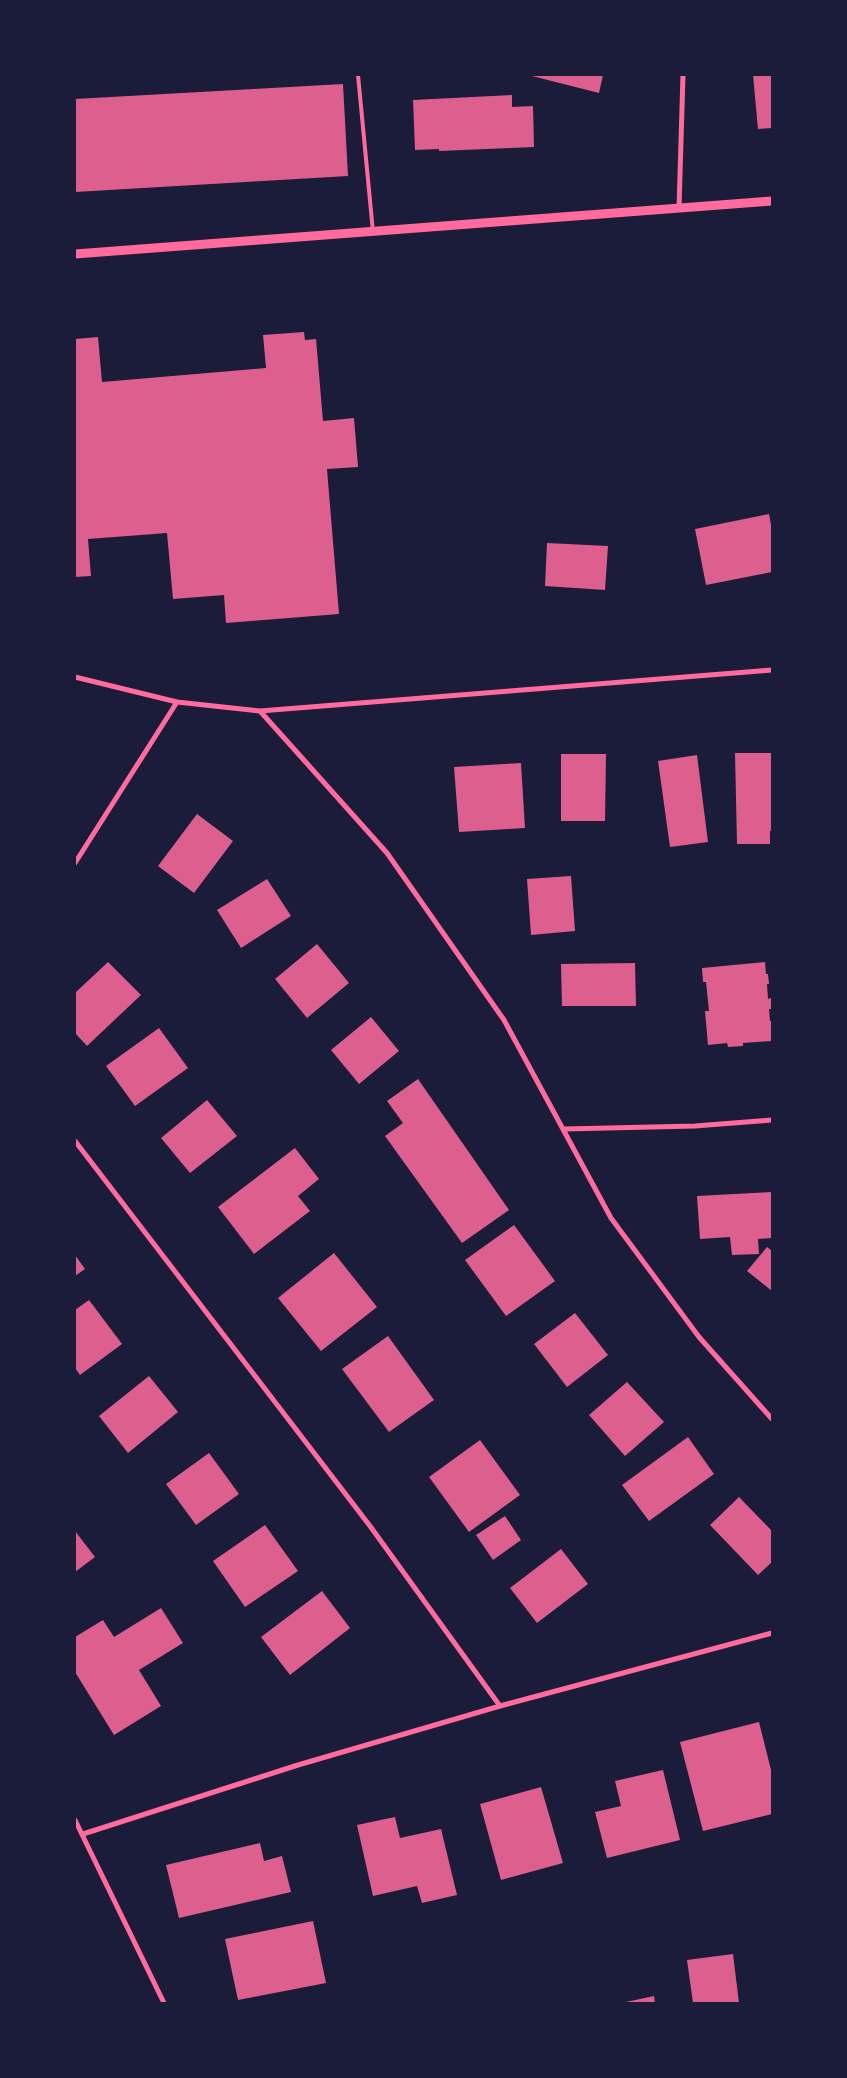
<!DOCTYPE html>
<html>
<head>
<meta charset="utf-8">
<style>
  body { margin:0 }
  #map { position:relative; width:847px; height:2078px; overflow:hidden; background:#1b1b3a; font-family:Signika,sans-serif }
  canvas { display:block }
  .frame { position:absolute; inset:0; border:76px solid #1b1b3a; pointer-events:none }
</style>
</head>
<body>
<div id="map">
<canvas width="847" height="2078"></canvas>
<div class="frame"></div>
</div>
<script>
const context = document.querySelector('canvas').getContext('2d');
context.lineJoin = 'round';
function paint(path, color) {
  context.fillStyle = color;
  context.fill(path, 'evenodd');
}
function trace(path, color, width, dash) {
  context.strokeStyle = color;
  context.lineWidth = width;
  context.lineCap = dash ? 'butt' : 'round';
  context.setLineDash(dash || []);
  context.stroke(path);
}
const building = new Path2D(`
  M528 75H603L599 93Z
  M753 75H772V128L758 129Z
  M343 84 348 176 75 192V99Z
  M512 95V107L533 106 534 147 439 151V149L415 150 413 100Z
  M304 332 305 340 316 339 323 421 354 418 358 467 327 469 339 614 226 623 224 595 173 599 167 533 88 539 91 576 75 577V339L98 337 102 382 266 368 263 335Z
  M769 514 772 530V572L706 585 695 529Z
  M547 543 608 546 605 590 545 586Z
  M735 753H772V831H770V844H737Z
  M561 754H606L605 821H561Z
  M697 755 708 842 670 847 658 761Z
  M521 763 525 828 459 832 454 767Z
  M197 814 233 841 194 893 158 866Z
  M571 876 575 931 531 935 527 879Z
  M267 879 291 916 241 948 217 910Z
  M317 944 349 983 307 1018 275 979Z
  M108 962 141 995 87 1046 75 1033V993Z
  M765 962 766 974H768L769 984H767L768 999 771 998 772 1007V1009H769L770 1021H772L771 1041 743 1043V1046L728 1047 727 1043 708 1045 705 1011H709L706 982H703L702 968Z
  M635 963 636 1006H562L561 964Z
  M371 1017 399 1051 359 1084 331 1050Z
  M159 1028 188 1068 135 1106 106 1066Z
  M418 1079 509 1210 462 1243 385 1136 403 1123 387 1101Z
  M207 1100 237 1136 190 1173 161 1138Z
  M295 1148 319 1179 298 1196 310 1211 254 1254 218 1207Z
  M772 1192V1238L758 1239 759 1254 732 1255 730 1237 700 1239 697 1196Z
  M514 1225 555 1281 506 1316 465 1260Z
  M767 1247 772 1251V1291L747 1271Z
  M334 1253 377 1307 321 1351 278 1298Z
  M75 1255 85 1269 75 1276Z
  M89 1300 122 1344 80 1375 75 1368V1310Z
  M575 1313 608 1355 567 1387 534 1344Z
  M388 1336 434 1400 389 1432 342 1369Z
  M149 1376 178 1412 128 1453 99 1416Z
  M627 1382 664 1422 625 1456 589 1415Z
  M688 1437 714 1474 649 1521 622 1485Z
  M480 1440 520 1495 469 1532 429 1477Z
  M209 1453 239 1494 196 1525 166 1484Z
  M739 1497 772 1531V1562L758 1575 710 1525Z
  M505 1516 521 1540 493 1560 476 1535Z
  M265 1525 298 1571 245 1607 213 1561Z
  M75 1531 95 1557 75 1572Z
  M561 1549 588 1584 537 1623 510 1588Z
  M322 1591 350 1628 290 1675 261 1637Z
  M161 1608 183 1643 139 1670 161 1706 114 1735 75 1672V1637L103 1620 114 1637Z
  M759 1722 772 1774V1814L703 1831 680 1742Z
  M663 1770 680 1840 607 1858 595 1812 621 1806 615 1781Z
  M541 1787 563 1863 501 1880 480 1804Z
  M395 1817 400 1838 441 1829 457 1895 422 1903 417 1886 373 1896 357 1825Z
  M260 1843 264 1861 282 1856 291 1892 179 1918 166 1865Z
  M313 1921 326 1983 238 2000 225 1939Z
  M733 1954 739 2003H693L687 1960Z
  M654 1996 655 2003H626V2002Z`);
const service = new Path2D(`
  M358 75 373 232`);
const minor = new Path2D(`
  M679 208 683 75
  M75 677 177 702 260 711 387 853 504 1020 611 1218 699 1337 772 1419
  M260 711 772 670
  M75 863 177 702
  M564 1129 695 1126 772 1120
  M75 1141 370 1526 500 1706
  M75 1820 164 2003
  M83 1834 298 1765 500 1706 772 1633`);
const tertiary = new Path2D(`
  M75 254 772 201`);
paint(building, '#dd5f8e');
trace(service, '#ff6b9d', 4);
trace(minor, '#ff6b9d', 5);
trace(tertiary, '#ff6b9d', 9);
</script>
</body>
</html>
